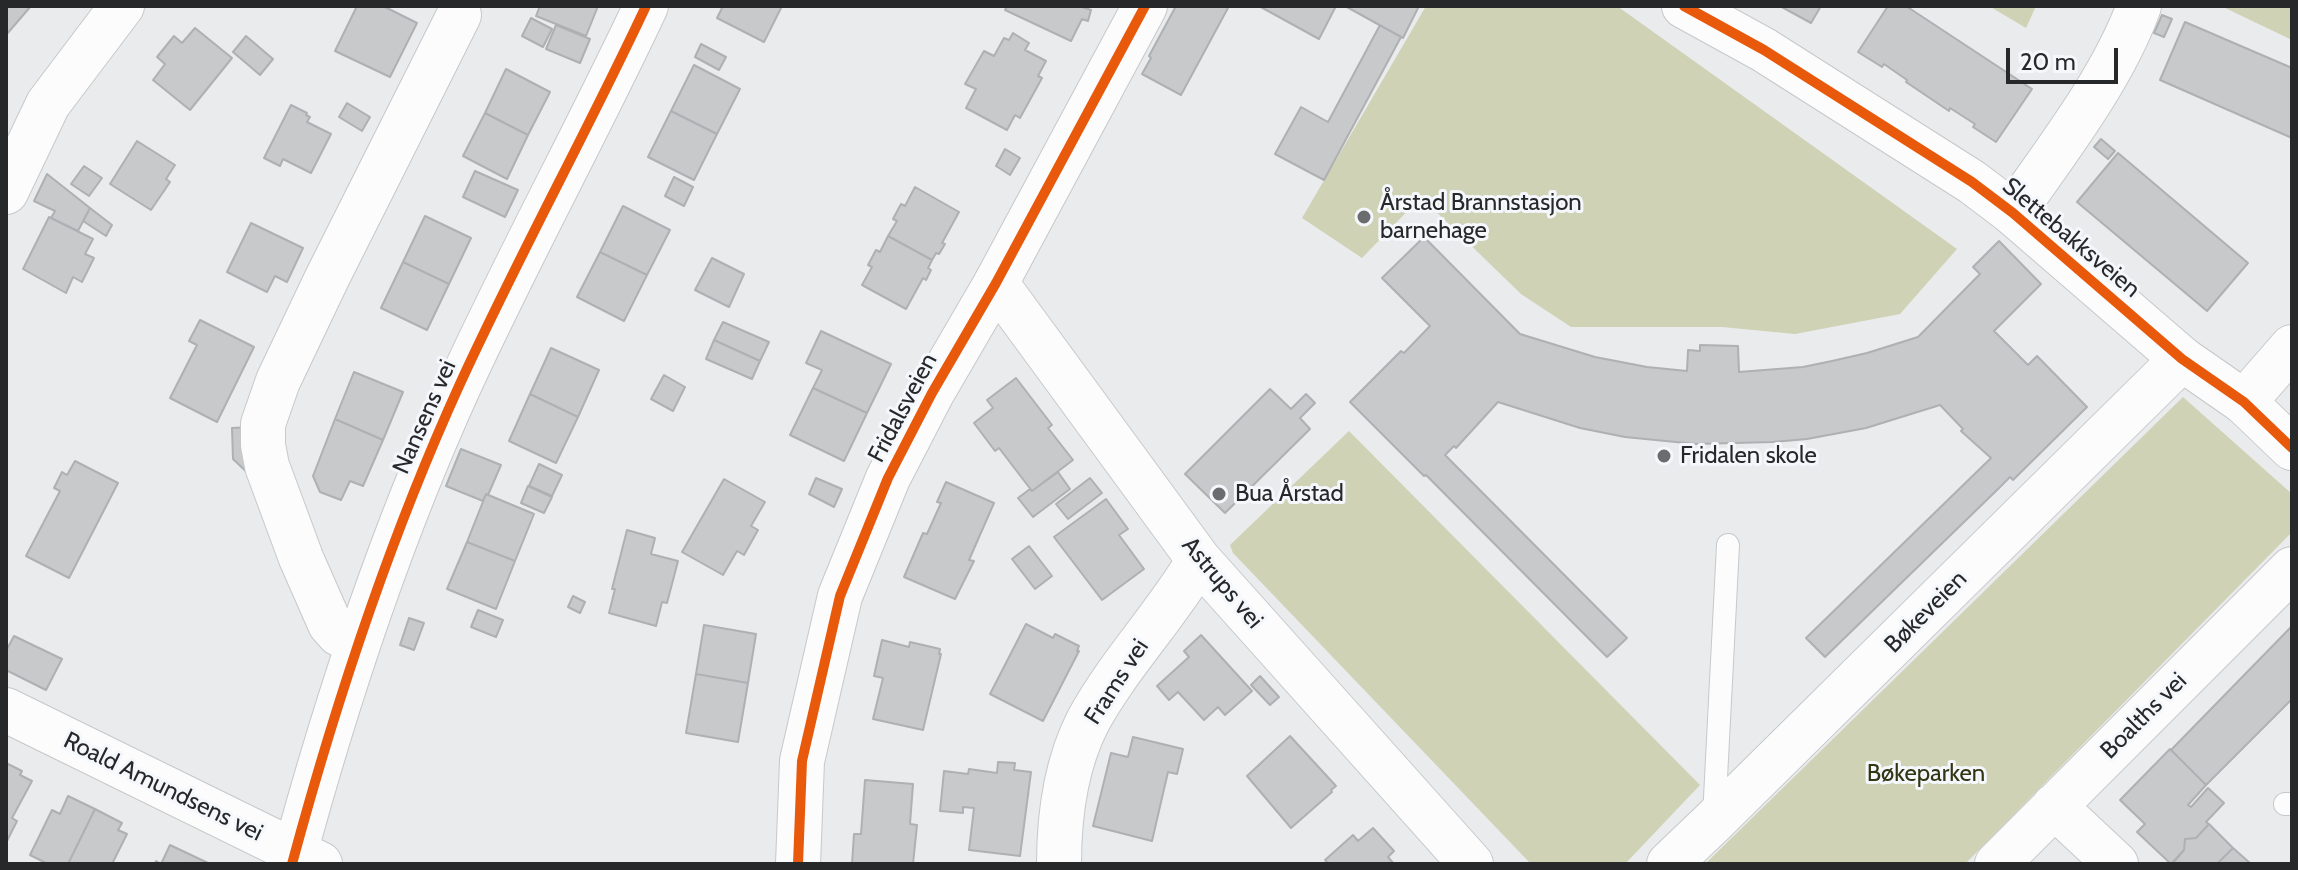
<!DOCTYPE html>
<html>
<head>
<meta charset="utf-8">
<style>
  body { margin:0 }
  #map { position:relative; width:2298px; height:870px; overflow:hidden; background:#e9ebed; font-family:Cabin,sans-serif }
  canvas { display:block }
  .frame { position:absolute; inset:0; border:8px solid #27282a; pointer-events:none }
  .scale { position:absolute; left:2006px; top:48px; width:112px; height:36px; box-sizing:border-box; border:4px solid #27282a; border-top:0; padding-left:10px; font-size:24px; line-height:28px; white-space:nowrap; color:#27282a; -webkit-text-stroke:6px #f4f7fc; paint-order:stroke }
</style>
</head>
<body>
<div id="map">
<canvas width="2298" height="870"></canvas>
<div class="frame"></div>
<div class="scale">20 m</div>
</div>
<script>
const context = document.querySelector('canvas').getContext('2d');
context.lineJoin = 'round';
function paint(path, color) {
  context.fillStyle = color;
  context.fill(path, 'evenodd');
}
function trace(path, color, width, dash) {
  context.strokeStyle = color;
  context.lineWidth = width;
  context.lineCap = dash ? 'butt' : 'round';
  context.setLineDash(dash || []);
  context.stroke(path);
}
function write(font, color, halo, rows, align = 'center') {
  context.font = font + ' Cabin,sans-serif';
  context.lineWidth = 6;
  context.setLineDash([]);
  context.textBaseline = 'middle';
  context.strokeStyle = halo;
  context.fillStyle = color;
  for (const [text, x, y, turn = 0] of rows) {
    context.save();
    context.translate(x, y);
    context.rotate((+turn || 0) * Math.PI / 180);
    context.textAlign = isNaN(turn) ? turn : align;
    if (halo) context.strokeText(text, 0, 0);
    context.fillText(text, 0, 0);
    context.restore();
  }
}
const green = new Path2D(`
  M1426 6H1617L1957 249 1900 314 1795 334 1722 327H1571L1521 294 1421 197 1362 258 1302 218Z
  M1989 6H2036L2026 28Z
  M2221 6H2292V40Z
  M2183 397 2292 494V532L1965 864H1705Z
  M1349 431 1700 785 1625 864H1531L1233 553 1230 545Z`);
const building = new Path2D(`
  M6 6H31L6 35Z
  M357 6H383L417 23 390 77 335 51Z
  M540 6H598L586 36 536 16Z
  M723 6H782L764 42 717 18Z
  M1007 6H1079L1091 10 1088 21 1082 19 1071 41 1005 10Z
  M1176 6H1229L1181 95 1142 74 1151 58 1149 56Z
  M1259 6H1336L1319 39Z
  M1345 6H1419L1403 38Z
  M1780 6H1821L1811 23Z
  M1888 6H1906L2032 89 1996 142 1973 127 1975 124 1950 108 1949 111 1906 82 1907 80 1884 64 1882 67 1858 52Z
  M2162 15 2172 19 2164 37 2154 33Z
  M531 18 552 29 543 47 522 36Z
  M2185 22 2292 68V138L2160 80Z
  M556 25 590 39 580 63 546 49Z
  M1380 25 1401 37 1324 180 1275 154 1301 107 1328 122Z
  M195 28 232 58 190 110 153 80 165 64 157 57 174 36 182 43Z
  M1013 33 1029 43 1025 50 1046 61 1038 76 1042 78 1020 118 1015 115 1007 130 966 108 976 89 965 84 984 51 994 56 1004 38 1009 40Z
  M246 36 273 59 260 75 233 52Z
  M701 44 726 57 719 70 695 57Z
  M694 65 740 89 717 134 671 111Z
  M506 69 550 92 528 135 485 113Z
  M347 103 370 117 362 131 339 117Z
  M291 105 307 113 306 115 310 117 307 122 331 134 311 173 283 159 280 166 264 158Z
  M671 111 717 134 694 180 648 157Z
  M485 113 528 135 507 179 463 156Z
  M2101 139 2115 151 2108 159 2094 147Z
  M137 141 175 165 166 179 170 182 151 210 110 184Z
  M1005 149 1020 158 1010 175 996 166Z
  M2118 153 2248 263 2207 311 2077 202Z
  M84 166 102 178 89 196 71 184Z
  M475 171 518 190 505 217 463 197Z
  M47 174 90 208 78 231 51 218 55 211 34 201Z
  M674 177 693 187 684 206 665 196Z
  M915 187 959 212 942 243 945 244 939 254 936 253 932 260 888 236 897 221 893 219 901 204 905 206Z
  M623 206 670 230 647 275 600 252Z
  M90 208 112 225 106 236 83 221Z
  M425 216 471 238 449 284 403 262Z
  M49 217 93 239 85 254 94 258 82 282 73 277 66 293 23 269Z
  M251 223 303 248 287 282 275 276 267 292 227 272Z
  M888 236 932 260 928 268 931 270 926 280 923 278 906 309 862 285 872 267 868 265 876 250 880 252Z
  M1424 237 1520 334 1595 357 1647 367 1687 371 1688 350 1700 351V345L1738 346 1739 372 1803 367 1832 361 1867 353 1918 337 1980 274 1973 267 1999 241 2041 284 1994 331 2028 365 2037 356 2087 407 2013 480 2010 477 1997 490 1825 657 1806 638 1991 458 1961 431 1963 429 1940 405 1866 428 1807 439 1773 442 1696 444 1625 437 1580 428 1498 402 1456 448 1454 446 1445 455 1627 638 1607 657 1426 475 1424 476 1350 402 1401 351 1404 353 1430 326 1382 278Z
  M600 252 647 275 624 321 577 297Z
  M712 258 744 274 729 307 695 290Z
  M403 262 449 284 427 330 381 308Z
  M200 320 254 347 217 422 170 398 197 345 189 341Z
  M723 322 769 342 760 361 714 340Z
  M821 331 891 364 867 413 813 388 822 370 806 363Z
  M714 340 760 361 752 379 706 359Z
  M551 348 599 370 578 417 530 394Z
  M354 372 403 392 383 440 335 419Z
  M664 375 685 387 673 411 651 399Z
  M1016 378 1052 425 1048 428 1073 460 1032 491 999 448 995 451 974 423 993 408 987 400Z
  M813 388 867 413 844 461 790 435Z
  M1270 389 1291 409 1306 394 1315 403 1300 418 1310 429 1225 513 1185 474Z
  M530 394 578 417 556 463 509 441Z
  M335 419 383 440 363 486 350 481 341 500 320 492 313 476Z
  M252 427 253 478 233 459 232 428Z
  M461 449 501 465 488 495 486 494 483 501 446 486Z
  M75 461 118 483 69 578 26 556 60 491 54 488 62 472 67 475Z
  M539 464 562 475 552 496 529 486Z
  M1058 472 1070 489 1033 517 1018 498 1030 489 1032 491Z
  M816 478 842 489 834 507 809 494Z
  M1090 478 1102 493 1068 519 1056 504Z
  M724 479 765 502 751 526 758 530 744 555 737 551 723 575 682 552Z
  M946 482 994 503 969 560 974 561 955 599 904 577 923 533 927 534 941 503 937 502Z
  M528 486 552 497 544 513 521 503Z
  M486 494 534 514 515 561 467 542Z
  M1106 499 1128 529 1119 535 1144 569 1102 600 1054 537Z
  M627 530 655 538 651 554 678 561 667 603 662 602 656 626 609 613 615 589H612Z
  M467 542 515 561 496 609 447 589Z
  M1029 546 1052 576 1035 589 1012 559Z
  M573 596 585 602 580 613 568 607Z
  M478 610 503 620 496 637 471 627Z
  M409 618 424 623 414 650 400 645Z
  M1026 624 1053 638 1055 634 1079 646 1077 651H1079L1043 721 990 694Z
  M704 625 756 634 748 683 696 674Z
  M2292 626V699L2206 785 2171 750Z
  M1201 635 1252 691 1225 715 1218 707 1204 720 1178 692 1169 700 1157 686 1189 657 1184 651Z
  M14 636 62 659 46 690 6 670V651Z
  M882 640 909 647 910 642 940 649 939 654H941L923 730 873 719 883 678 874 676Z
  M696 674 748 683 738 742 686 733Z
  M1260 676 1279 697 1270 705 1251 685Z
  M1290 736 1336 786 1331 790 1332 792 1291 828 1247 776Z
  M1133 737 1183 749 1177 774 1168 772 1152 841 1093 826 1111 753 1128 757Z
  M2170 749 2206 785 2188 805 2191 807 2208 788 2224 803 2206 822 2209 824 2196 838 2185 839 2184 850 2171 864 2137 832 2145 824 2120 800Z
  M998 762 1015 763 1014 770 1031 772 1020 856 969 850 974 808 963 807V813L940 811 944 771 968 774 969 769 997 773Z
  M6 763 22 771 20 775 32 781 12 818 17 821 6 843Z
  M865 780 913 784 910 824 917 825 913 864H852L854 834H861Z
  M68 796 95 809 68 864H48L30 855 52 810 60 814Z
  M95 809 122 823 118 830 127 834 112 864H68Z
  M2209 824 2233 848 2217 864H2172L2184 850 2185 839 2196 838Z
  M1373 828 1394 851 1388 857 1394 864H1329L1325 860 1353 835 1358 841Z
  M170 845 208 863 155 864 156 861 161 864Z
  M2233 848 2251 864H2217Z`);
const service = new Path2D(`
  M2285 804H2292
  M1714 817 1728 545`);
const minor = new Path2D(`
  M6 192 48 104 122 6
  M2013 213C2057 150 2113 78 2139 6
  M996 283 1199 560 1471 864
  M2244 402 2292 347
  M357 642 339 634 330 624 301 558 267 466 263 445V424L278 381 327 278 459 15
  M6 710 320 864
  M2054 806 2116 864
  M292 864C336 701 389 540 459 386 518 257 586 134 646 6
  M1059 864C1059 817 1066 764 1088 721 1119 664 1166 616 1199 560
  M1669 864 1713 822 2182 359
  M1997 864 2292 569`);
const tertiary = new Path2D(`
  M1684 6 1764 50 1972 182 2013 213 2182 359 2244 402 2292 448
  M798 864 802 761 840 596 888 478 932 393 996 283 1145 6`);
const cycleway = new Path2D(`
  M1684 6 1764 50 1972 182 2013 213 2182 359 2244 402 2292 448
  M292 864C336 701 389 540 459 386 518 257 586 134 646 6
  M798 864 802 761 840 596 888 478 932 393 996 283 1145 6`);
const markers = [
  [1364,217,8,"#6b6c6e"],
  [1664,456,8,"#6b6c6e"],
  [1219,494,8,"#6b6c6e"]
];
const poiNames = [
  ["Årstad Brannstasjon",1380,203],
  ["barnehage",1380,231],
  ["Fridalen skole",1680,456],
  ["Bua Årstad",1235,494]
];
const streetNames = [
  ["Slettebakksveien",2071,238,40],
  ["Fridalsveien",903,408,-62],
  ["Nansens vei",425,417,-66],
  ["Astrups vei",1222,583,50],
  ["Bøkeveien",1926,612,-45],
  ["Frams vei",1117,682,-57],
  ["Boalths vei",2144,716,-45],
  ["Roald Amundsens vei",163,787,26]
];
const parkNames = [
  ["Bøkeparken",1926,774]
];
paint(green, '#cfd2b5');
paint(building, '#c7c9cb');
trace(building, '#aeb0b2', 2);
trace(service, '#c6c8ca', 24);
trace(minor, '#c6c8ca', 46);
trace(tertiary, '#c6c8ca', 46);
trace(service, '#fcfcfc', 22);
trace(minor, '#fcfcfc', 44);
trace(tertiary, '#fcfcfc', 44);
trace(cycleway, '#e8590c', 10);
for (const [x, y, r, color] of markers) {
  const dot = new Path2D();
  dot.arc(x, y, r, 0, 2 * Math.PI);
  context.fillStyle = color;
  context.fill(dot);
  trace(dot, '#f4f7fc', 3);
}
write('24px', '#27282a', '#f4f7fc', poiNames, 'left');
write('24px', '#27282a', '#f4f7fc', streetNames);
write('24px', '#333512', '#f4f7fc', parkNames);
</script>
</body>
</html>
